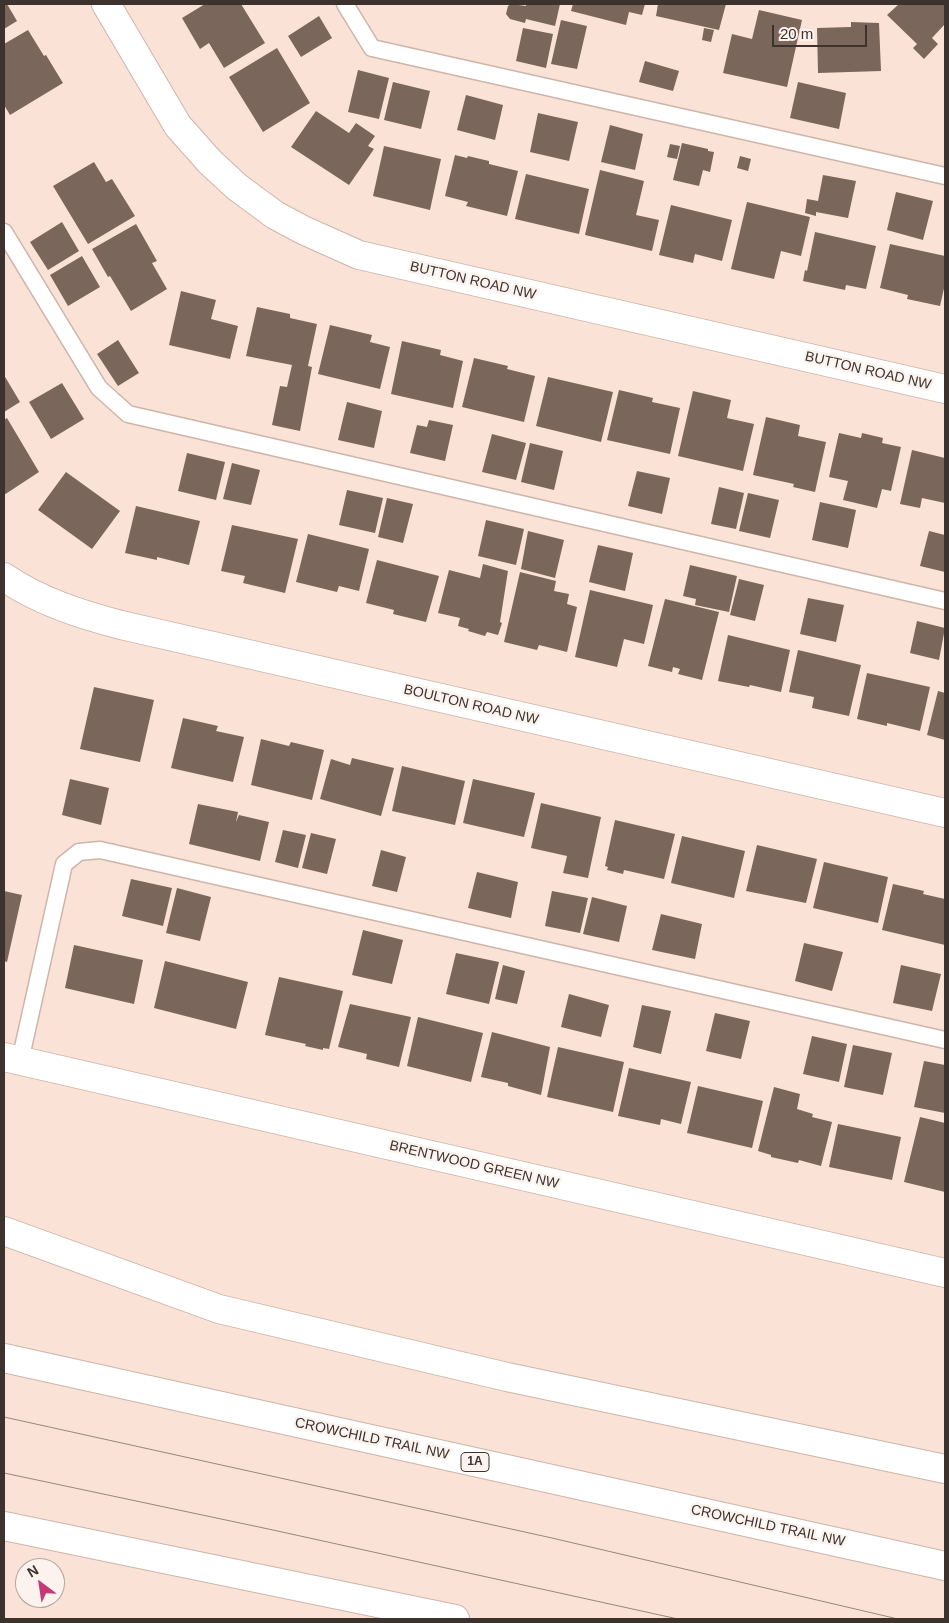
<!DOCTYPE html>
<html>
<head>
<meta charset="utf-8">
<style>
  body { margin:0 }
  #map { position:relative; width:949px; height:1623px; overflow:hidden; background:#fbe2d6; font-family:Helvetica,sans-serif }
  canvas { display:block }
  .frame { position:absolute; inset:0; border:5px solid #3c322e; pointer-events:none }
  .north { position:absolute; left:15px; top:1558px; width:50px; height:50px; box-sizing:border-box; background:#fdf3ee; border:1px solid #b0a6a1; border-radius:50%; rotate:329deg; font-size:14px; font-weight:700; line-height:20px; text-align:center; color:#3c322e }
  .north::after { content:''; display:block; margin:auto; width:18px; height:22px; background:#c53a72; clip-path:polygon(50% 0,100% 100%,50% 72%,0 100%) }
  .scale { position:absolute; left:772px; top:25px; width:95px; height:22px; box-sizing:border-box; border:2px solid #3c322e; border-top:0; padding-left:6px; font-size:15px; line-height:18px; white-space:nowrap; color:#3c322e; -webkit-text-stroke:4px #fdf3ee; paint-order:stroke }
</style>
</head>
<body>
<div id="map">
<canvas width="949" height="1623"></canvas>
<div class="frame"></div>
<div class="north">N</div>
<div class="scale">20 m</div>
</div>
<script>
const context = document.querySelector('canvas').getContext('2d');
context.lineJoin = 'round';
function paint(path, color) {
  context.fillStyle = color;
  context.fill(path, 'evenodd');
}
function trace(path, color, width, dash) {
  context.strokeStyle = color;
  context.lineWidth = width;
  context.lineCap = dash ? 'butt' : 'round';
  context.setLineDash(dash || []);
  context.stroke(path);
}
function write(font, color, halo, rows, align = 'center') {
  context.font = font + ' Helvetica,sans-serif';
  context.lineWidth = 5;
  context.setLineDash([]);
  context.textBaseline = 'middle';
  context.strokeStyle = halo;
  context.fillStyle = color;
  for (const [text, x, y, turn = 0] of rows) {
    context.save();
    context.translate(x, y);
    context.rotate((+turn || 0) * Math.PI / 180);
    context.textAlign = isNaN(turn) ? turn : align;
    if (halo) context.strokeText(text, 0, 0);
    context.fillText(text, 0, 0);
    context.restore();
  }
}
const building = new Path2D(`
  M4 4H7L17 21 4 29Z
  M205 4H241L265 43 224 68 209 43 200 49 182 18Z
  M511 4 526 6V4H560L555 26 526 19 525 23 510 19 506 14 508 6Z
  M573 4H645L642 15 629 12 626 25 571 11Z
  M658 4H726L719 30 656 16Z
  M899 4H945V24L932 38 938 44 924 59 913 48 917 44 887 15Z
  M759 10 802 20 787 87 723 73 732 34 752 39Z
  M319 16 332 38 301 57 288 36Z
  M561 20 587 26 577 69 551 64Z
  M851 22 879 23 881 71 818 73 817 28 851 27Z
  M523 28 553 34 546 68 516 61Z
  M704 28 714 30 711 42 702 40Z
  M28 30 44 56 46 55 63 83 10 115 4 105V44Z
  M277 48 310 103 263 132 229 77Z
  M645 61 679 71 673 91 639 82Z
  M358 70 389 78 379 119 348 112Z
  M393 82 430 91 421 129 384 120Z
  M798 82 846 93 839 129 790 118Z
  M466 95 503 105 495 140 457 130Z
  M316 111 349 133 356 123 375 136 368 146 374 149 349 185 291 147Z
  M538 113 578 122 569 161 530 152Z
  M610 125 643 134 635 170 601 162Z
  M682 143 708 149V151L714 152 710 172 703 170 699 186 673 180Z
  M670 144 680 146 677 159 667 157Z
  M384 146 441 159 430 210 373 196Z
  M455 155 467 158 468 156 489 161V164L518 171 507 216 466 206 468 202 445 196Z
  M740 156 751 159 748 171 737 168Z
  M94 162 106 182 112 179 135 216 88 244 53 186Z
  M600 170 644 181 636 215 659 220 652 251 585 235Z
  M526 174 589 189 579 234 515 219Z
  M823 175 856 181 848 218 816 212V216L805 213 807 199 818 201Z
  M896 192 933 201 923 240 887 230Z
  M747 202 810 217 801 256 781 251 774 279 731 269Z
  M671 205 732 220 722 261 695 254 693 263 659 255Z
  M62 222 79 251 48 270 30 242Z
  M136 224 157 261 152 263 167 289 131 311 110 276 108 277 92 249Z
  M815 232 876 246 866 289 846 285 845 290 803 281 805 270 807 271Z
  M890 244 945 256V284L940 306 907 299 908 295 880 288Z
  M82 256 100 287 68 306 50 275Z
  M181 291 216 300 211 319 238 326 230 359 169 345Z
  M257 307 290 314V318L317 324 308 366 312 367 300 431 272 425 280 386 287 387 292 365 246 356Z
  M330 325 372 335 370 342 390 347 380 389 318 374Z
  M118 340 139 373 118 386 97 354Z
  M402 341 441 350 440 355 463 361 453 408 391 394Z
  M474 358 508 366 507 369 535 376 524 422 462 407Z
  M4 375 20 402 4 412Z
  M548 377 613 392 601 442 536 426Z
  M62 383 84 419 51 439 29 402Z
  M619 390 653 398 652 402 680 408 670 454 607 440Z
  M693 391 731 400 727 418 754 424 743 471 678 456Z
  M347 402 382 411 374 448 338 440Z
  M766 417 800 425 798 436 826 442 815 492 793 487 794 484 753 475Z
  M7 418 39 472 4 495V420Z
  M429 420 453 425 445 461 410 453 417 425 427 427Z
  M839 433 861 438 862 433 883 438 882 443 901 447 891 491 882 489 877 508 843 500 848 481 829 477Z
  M492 434 526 443 516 480 482 472Z
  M530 443 563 451 554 490 521 482Z
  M912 450 945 458V503L922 498 920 508 900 504Z
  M187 453 225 462 216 500 178 491Z
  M232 463 260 470 251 505 223 499Z
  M637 471 670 478 662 514 628 506Z
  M66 472 120 511 92 549 38 510Z
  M719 487 744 493 736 529 711 524Z
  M347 490 383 498 375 533 339 525Z
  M748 493 779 500 770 538 739 531Z
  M387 498 413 504 403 543 378 537Z
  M820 502 856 510 848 548 812 540Z
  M136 506 200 521 189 565 157 557V560L125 553Z
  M486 520 524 529 516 565 478 556Z
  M232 525 298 539 285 593 243 583 245 576 221 571Z
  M528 531 564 540 555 578 521 569Z
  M929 531 945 535V572L920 566Z
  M308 534 369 549 359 591 339 586 337 592 296 582Z
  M598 545 633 553 625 591 589 582Z
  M377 560 439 576 426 622 393 614 394 610 366 603Z
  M483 564 508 571 500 622 502 623 498 635 487 632 485 636 468 631 469 629 458 626 460 618 438 613 449 570 480 578Z
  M690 565 737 576 729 612 695 605 696 599 683 596Z
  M520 572 556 581 554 591 569 594 567 604 577 607 567 652 539 645 537 650 504 642Z
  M739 579 764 585 755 621 730 615Z
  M590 590 653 605 644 644 624 639 617 667 575 657Z
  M808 598 844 605 836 642 800 634Z
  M665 599 719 612 702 680 678 674 680 669 673 667 672 672 648 666Z
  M917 621 945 628 939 660 910 653Z
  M728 635 790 650 781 692 750 685 749 687 718 681Z
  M798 650 861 665 849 716 812 708 814 697 789 692Z
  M867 673 930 687 920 731 887 723V726L857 719Z
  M94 687 154 700 140 762 80 749Z
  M938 691 945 693V740L927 735Z
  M183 718 218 726 216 731 244 737 233 782 171 768Z
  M261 739 289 746 291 742 324 750 312 800 251 785Z
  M352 758 394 768 381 816 320 799 331 759 350 765Z
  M402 766 465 781 455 825 392 811Z
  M70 779 109 788 101 825 62 815Z
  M473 779 535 793 524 837 463 823Z
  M541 803 601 817 588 878 563 873 567 856 531 848Z
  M198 804 238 812 236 822 239 815 269 822 260 861 189 844Z
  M615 820 675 834 664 879 624 870 623 874 607 870 608 867 605 866Z
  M283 830 306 835 298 868 275 862Z
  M311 833 336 839 327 874 302 868Z
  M682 836 745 851 734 898 671 883Z
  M757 845 817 859 806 903 746 891Z
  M381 850 406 857 397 892 372 886Z
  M824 862 888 877 878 923 813 908Z
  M477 872 518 882 511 918 468 908Z
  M131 879 172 888 163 926 122 916Z
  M893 884 924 891 923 894 945 899V945L882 930Z
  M177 888 211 897 200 941 166 933Z
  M4 891 22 895 7 962 4 961Z
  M552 891 588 898 580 933 545 926Z
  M592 897 627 906 619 942 583 934Z
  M661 914 702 924 695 959 652 950Z
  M363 930 403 940 392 984 352 975Z
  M804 943 843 952 832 991 795 981Z
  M74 945 143 960 134 1004 65 988Z
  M456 953 499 962 489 1004 446 994Z
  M165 961 248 982 236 1029 154 1008Z
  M503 965 525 971 517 1004 495 999Z
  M901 965 941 974 932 1011 893 1003Z
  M279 977 343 991 329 1049 323 1048V1050L305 1046 306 1044 265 1035Z
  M569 994 609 1005 601 1037 561 1027Z
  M350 1004 411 1017 399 1067 366 1059 367 1054 338 1047Z
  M642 1005 671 1011 661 1054 633 1047Z
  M715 1013 750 1021 741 1059 706 1051Z
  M418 1017 483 1033 471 1082 407 1066Z
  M492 1032 550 1047 541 1095 508 1086V1083L481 1077Z
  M812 1036 847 1044 839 1082 803 1074Z
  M853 1045 892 1053 883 1095 844 1087Z
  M558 1047 624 1062 613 1112 547 1097Z
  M924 1061 945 1065V1113L914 1107Z
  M629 1068 691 1082 681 1124 661 1119 660 1125 618 1116Z
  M698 1086 763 1101 752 1148 687 1133Z
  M774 1087 800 1094 797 1109 813 1114 812 1117 832 1122 821 1166 799 1160 798 1163 771 1157V1155L758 1151Z
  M920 1117 945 1123V1192L904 1182Z
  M838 1124 901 1137 892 1180 829 1167Z`);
const service = new Path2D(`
  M345 4 372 48 945 176
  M4 232 99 388 128 414 945 601
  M20 1061 64 864 79 852 100 850 945 1040`);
const minor = new Path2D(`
  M106 4 178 126 210 162 237 187 275 215 303 230 359 255 945 389
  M4 577C39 601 79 614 121 625L945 813
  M4 1057 945 1273`);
const motorway = new Path2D(`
  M4 1231 219 1309 507 1377 945 1469
  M4 1358 945 1566
  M4 1526 455 1619`);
const tram = new Path2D(`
  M4 1417 552 1538 898 1619
  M4 1473 273 1530 678 1619`);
const shields = [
  [475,1462,28]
];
const shieldNames = [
  ["1A",475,1462]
];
const streetNames = [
  ["BUTTON ROAD NW",473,281,13],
  ["BUTTON ROAD NW",868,371,13],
  ["BOULTON ROAD NW",471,705,13],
  ["BRENTWOOD GREEN NW",474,1165,13],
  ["CROWCHILD TRAIL NW",372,1439,12],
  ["CROWCHILD TRAIL NW",768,1526,12]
];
paint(building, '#7b665c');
trace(service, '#cdb5aa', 19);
trace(minor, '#cdb5aa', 30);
trace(motorway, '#cdb5aa', 30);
trace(service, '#fff', 16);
trace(minor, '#fff', 28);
trace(motorway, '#fff', 28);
trace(tram, '#97867e', 1);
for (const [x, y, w] of shields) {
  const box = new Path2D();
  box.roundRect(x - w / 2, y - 9.5, w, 19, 4);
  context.fillStyle = '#fdf3ee';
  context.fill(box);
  trace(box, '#3c322e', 1);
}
write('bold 12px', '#3c322e', null, shieldNames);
write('14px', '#3c322e', '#fdf3ee', streetNames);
</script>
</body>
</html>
